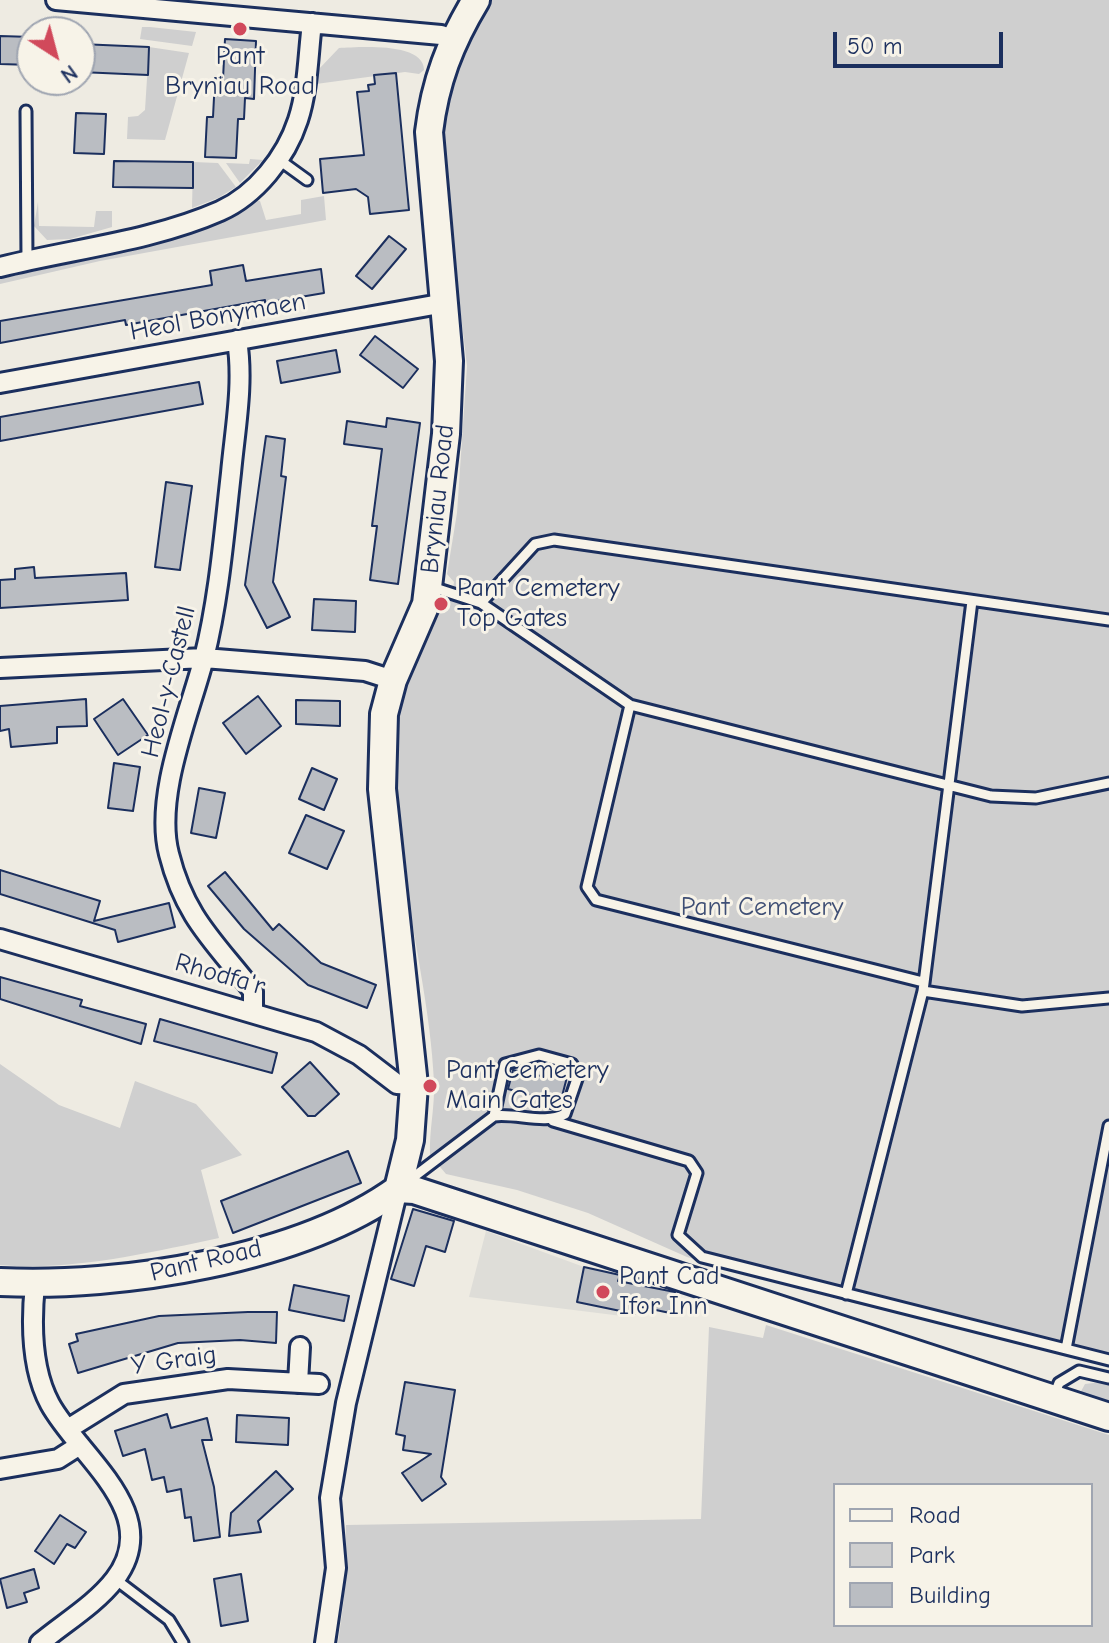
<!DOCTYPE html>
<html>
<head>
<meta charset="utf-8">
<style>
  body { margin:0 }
  #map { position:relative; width:1109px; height:1643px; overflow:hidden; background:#eeebe2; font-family:"Comic Neue",sans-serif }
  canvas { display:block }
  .legend { position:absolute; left:833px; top:1483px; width:260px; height:144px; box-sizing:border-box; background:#f7f3e8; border:2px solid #9fa5b1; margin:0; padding:10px 14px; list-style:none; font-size:24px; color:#1b2f5e }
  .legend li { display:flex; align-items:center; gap:16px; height:40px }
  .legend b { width:40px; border:2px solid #9fa5b1 }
  .north { position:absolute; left:16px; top:16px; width:80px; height:80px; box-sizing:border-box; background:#f7f3e8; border:2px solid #9fa5b1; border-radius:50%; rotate:144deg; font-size:22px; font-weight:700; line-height:32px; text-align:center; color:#1b2f5e }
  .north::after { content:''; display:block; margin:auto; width:28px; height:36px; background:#d1495b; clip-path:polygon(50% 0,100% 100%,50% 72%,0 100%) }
  .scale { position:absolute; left:833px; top:32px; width:170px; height:36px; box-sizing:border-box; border:4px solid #1b2f5e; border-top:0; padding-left:10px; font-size:24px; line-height:28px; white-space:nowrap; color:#1b2f5e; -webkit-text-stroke:6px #f7f3e8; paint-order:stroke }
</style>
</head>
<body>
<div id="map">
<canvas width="1109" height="1643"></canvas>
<ul class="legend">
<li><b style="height:10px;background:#f7f3e8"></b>Road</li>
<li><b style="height:22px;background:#cfcfcf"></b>Park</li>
<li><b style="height:22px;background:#babdc2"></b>Building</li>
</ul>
<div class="north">N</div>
<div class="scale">50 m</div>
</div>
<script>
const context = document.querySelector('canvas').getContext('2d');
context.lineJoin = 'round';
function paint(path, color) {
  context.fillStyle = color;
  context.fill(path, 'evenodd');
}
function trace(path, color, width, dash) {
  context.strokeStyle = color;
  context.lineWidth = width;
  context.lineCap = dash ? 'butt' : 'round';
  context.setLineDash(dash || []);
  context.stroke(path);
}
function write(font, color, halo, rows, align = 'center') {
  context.font = font + ' "Comic Neue",sans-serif';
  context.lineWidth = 6;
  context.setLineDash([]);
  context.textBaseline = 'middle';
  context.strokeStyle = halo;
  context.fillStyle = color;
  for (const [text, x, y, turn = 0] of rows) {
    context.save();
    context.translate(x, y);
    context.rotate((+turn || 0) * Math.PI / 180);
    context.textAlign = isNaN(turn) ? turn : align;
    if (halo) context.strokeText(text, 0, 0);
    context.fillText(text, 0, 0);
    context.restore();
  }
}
const built = new Path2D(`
  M486 1231 584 1267 620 1275 619 1281 629 1283 622 1316 469 1297Z`);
const green = new Path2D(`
  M491 0H1109V1365L854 1303 687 1257 588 1213 517 1190 446 1174 430 1155C429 1131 435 1107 434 1082 429 944 356 763 426 633 433 620 438 608 451 600L454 582 447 574 457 513 467 366 441 148C444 95 460 43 491 0Z
  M142 27H150L196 32 192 46 140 39Z
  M149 47 189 53 165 140 127 139 128 117 138 116 145 110Z
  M339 48C360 47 424 42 424 70L419 74 405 72 316 84 318 70Z
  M250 159 263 160 240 183 226 163 249 164Z
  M193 162 218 163 236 187 218 198 192 208Z
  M324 196 326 220 100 261 0 284V279C86 259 180 247 256 201H260L266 220 301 214V200Z
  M38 202 39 226 94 227 96 211H112V227L70 239 47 240 34 226Z
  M0 1064 59 1105 120 1128 135 1081 196 1104 242 1155 201 1170 219 1238C148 1253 73 1271 0 1265Z
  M766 1325 1109 1435V1643H338L344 1598 346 1525 701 1519 709 1327 763 1338ZM835 1485H1091V1625H835Z
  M1102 1382 1109 1384V1404L1079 1395 1085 1384Z`);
const building = new Path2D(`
  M0 36 32 37V65L0 64Z
  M225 39 256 41 254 99 245 98 244 119H238L236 158 205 157 207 117H213L215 78 223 79Z
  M80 44 149 47 148 75 80 72Z
  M396 73 409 210 370 214 368 197 356 189 323 193 320 159 364 155 357 92 369 91 368 85 375 84 374 75Z
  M76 113 106 114 104 154 74 153Z
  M114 161 193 162V188L113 187Z
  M389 236 406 249 372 289 356 276Z
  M243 265 246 281 321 269 324 293 265 303V300L126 325 125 320 0 343V321L212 285 210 271Z
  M375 336 418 369 403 388 360 355Z
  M336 350 340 372 281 383 277 361Z
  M199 382 203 404 0 441V417Z
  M387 418 420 423 398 584 370 580 377 526H372L382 449 344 444 347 421 386 427Z
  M266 436 285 439 281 476 286 477 273 582 290 617 267 628 245 585Z
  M166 482 192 486 180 570 155 567Z
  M34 567 35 578 126 573 128 600 0 608V580L15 579V569Z
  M314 599 356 601 355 632 312 630Z
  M258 696 281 726 246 754 223 723Z
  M86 699 87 726 57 727V743L11 747 9 729 0 731V706Z
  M123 699 148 735 118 755 94 719Z
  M296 700 340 701V726L296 724Z
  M114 763 140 767 133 811 108 808Z
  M312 768 337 779 324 810 299 799Z
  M199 788 225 793 216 838 191 833Z
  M306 815 344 831 327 869 289 853Z
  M0 870 100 901 94 921 169 903 175 927 118 942 115 930 0 894Z
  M225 872 273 930 279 924 321 963 376 985 367 1008 308 985 244 929 208 886Z
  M0 977 82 1000 80 1006 146 1024 141 1044 0 999Z
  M160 1019 277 1053 272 1073 154 1041Z
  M310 1062 339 1094 315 1116H308L282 1087Z
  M544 1066 568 1073 559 1108 555 1110 532 1104 534 1096 508 1089 513 1070 541 1076Z
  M348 1151 361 1183 233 1233 221 1201Z
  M413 1209 454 1221 445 1252 426 1246 414 1286 391 1279Z
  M584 1267 620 1275 618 1281 675 1292 670 1313 637 1306 635 1314 577 1302Z
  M294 1285 349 1296 344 1321 289 1310Z
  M248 1312H277L276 1343 240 1340 178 1343 78 1373 69 1344 78 1341 76 1334 159 1316Z
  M405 1382 455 1390 441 1477 446 1484 422 1501 402 1473 431 1454 403 1450 405 1436 396 1434Z
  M167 1414 171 1428 207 1418 212 1440H202L214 1487 220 1537 194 1541 191 1517 185 1518 181 1489 167 1492 164 1477 152 1480 145 1449 123 1456 115 1431Z
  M237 1415 289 1418 288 1445 236 1442Z
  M276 1471 293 1489 258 1521 261 1532 229 1536 231 1513Z
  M60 1515 86 1532 75 1548 67 1544 54 1564 35 1551Z
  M34 1569 39 1588 24 1593 27 1602 7 1608 0 1579Z
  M241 1574 248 1621 221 1626 214 1579Z`);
const lane = new Path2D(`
  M26 111 27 260
  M278 159 307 180
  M432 587 481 603 630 705 991 796 1036 798 1109 783
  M481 603 535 544 554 540 1109 620
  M630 705 587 887 596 900 923 982
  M923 991 1022 1006 1109 998
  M553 1121 689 1161 697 1173 678 1235 702 1257 1109 1360
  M407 1182 494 1116 505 1064 539 1055 572 1064 578 1076 565 1114C545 1125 517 1113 494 1116
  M846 1294 923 991 972 601
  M1066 1349 1109 1126
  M1054 1396 1059 1383 1079 1371 1109 1378
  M115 1579 169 1620 183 1643`);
const street = new Path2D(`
  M56 0 441 35 452 39
  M0 267C72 249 152 241 220 211 256 195 286 157 298 120 308 90 308 55 312 23
  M237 340C244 384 235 429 231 473 224 535 219 598 204 658 189 715 154 796 169 854 185 918 215 942 253 991V1011
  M0 383 445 303
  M0 668 204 658 365 671 393 680
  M0 939 316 1032 359 1055 397 1084 414 1085
  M35 1284C31 1323 31 1369 50 1404 79 1457 165 1513 115 1579 96 1604 64 1623 40 1643
  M298 1383 300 1347
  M68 1429 124 1394 228 1379 319 1384
  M0 1469 58 1459 80 1445
  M325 1643 336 1568 330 1498 346 1403 398 1189`);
const secondary = new Path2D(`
  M398 1189 410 1140 414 1085 382 789 384 714 393 680 426 604 446 434 449 361 429 132C435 82 450 43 476 0
  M398 1189 414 1190 1109 1417
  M0 1282C120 1288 300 1260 398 1189`);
const markers = [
  [240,29,8,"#d1495b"],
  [441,604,8,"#d1495b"],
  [430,1086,8,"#d1495b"],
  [603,1292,8,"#d1495b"]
];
const poiNames = [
  ["Pant",240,57,"center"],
  ["Bryniau Road",240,87,"center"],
  ["Pant Cemetery",457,589],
  ["Top Gates",457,619],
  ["Pant Cemetery",446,1071],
  ["Main Gates",446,1101],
  ["Pant Cad",619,1277],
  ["Ifor Inn",619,1307]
];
const streetNames = [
  ["Heol Bonymaen",218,317,-10],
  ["Bryniau Road",438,499,-84],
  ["Heol-y-Castell",169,682,-76],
  ["Rhodfa'r",220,975,16],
  ["Pant Road",206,1261,-13],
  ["Y Graig",174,1361,-8]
];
const parkNames = [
  ["Pant Cemetery",762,908]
];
paint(built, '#deddd8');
paint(green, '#cfcfcf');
paint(building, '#babdc2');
trace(building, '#1b2f5e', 2);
trace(lane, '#1b2f5e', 15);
trace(street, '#1b2f5e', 24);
trace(secondary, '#1b2f5e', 32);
trace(lane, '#f7f3e8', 9);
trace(street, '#f7f3e8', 18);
trace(secondary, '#f7f3e8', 26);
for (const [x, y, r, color] of markers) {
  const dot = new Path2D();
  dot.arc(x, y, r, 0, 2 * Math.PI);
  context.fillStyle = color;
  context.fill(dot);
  trace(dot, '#f7f3e8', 3);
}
write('26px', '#1b2f5e', '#f7f3e8', poiNames, 'left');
write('26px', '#1b2f5e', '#f7f3e8', streetNames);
write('26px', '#3f4f75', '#f7f3e8', parkNames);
</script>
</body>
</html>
